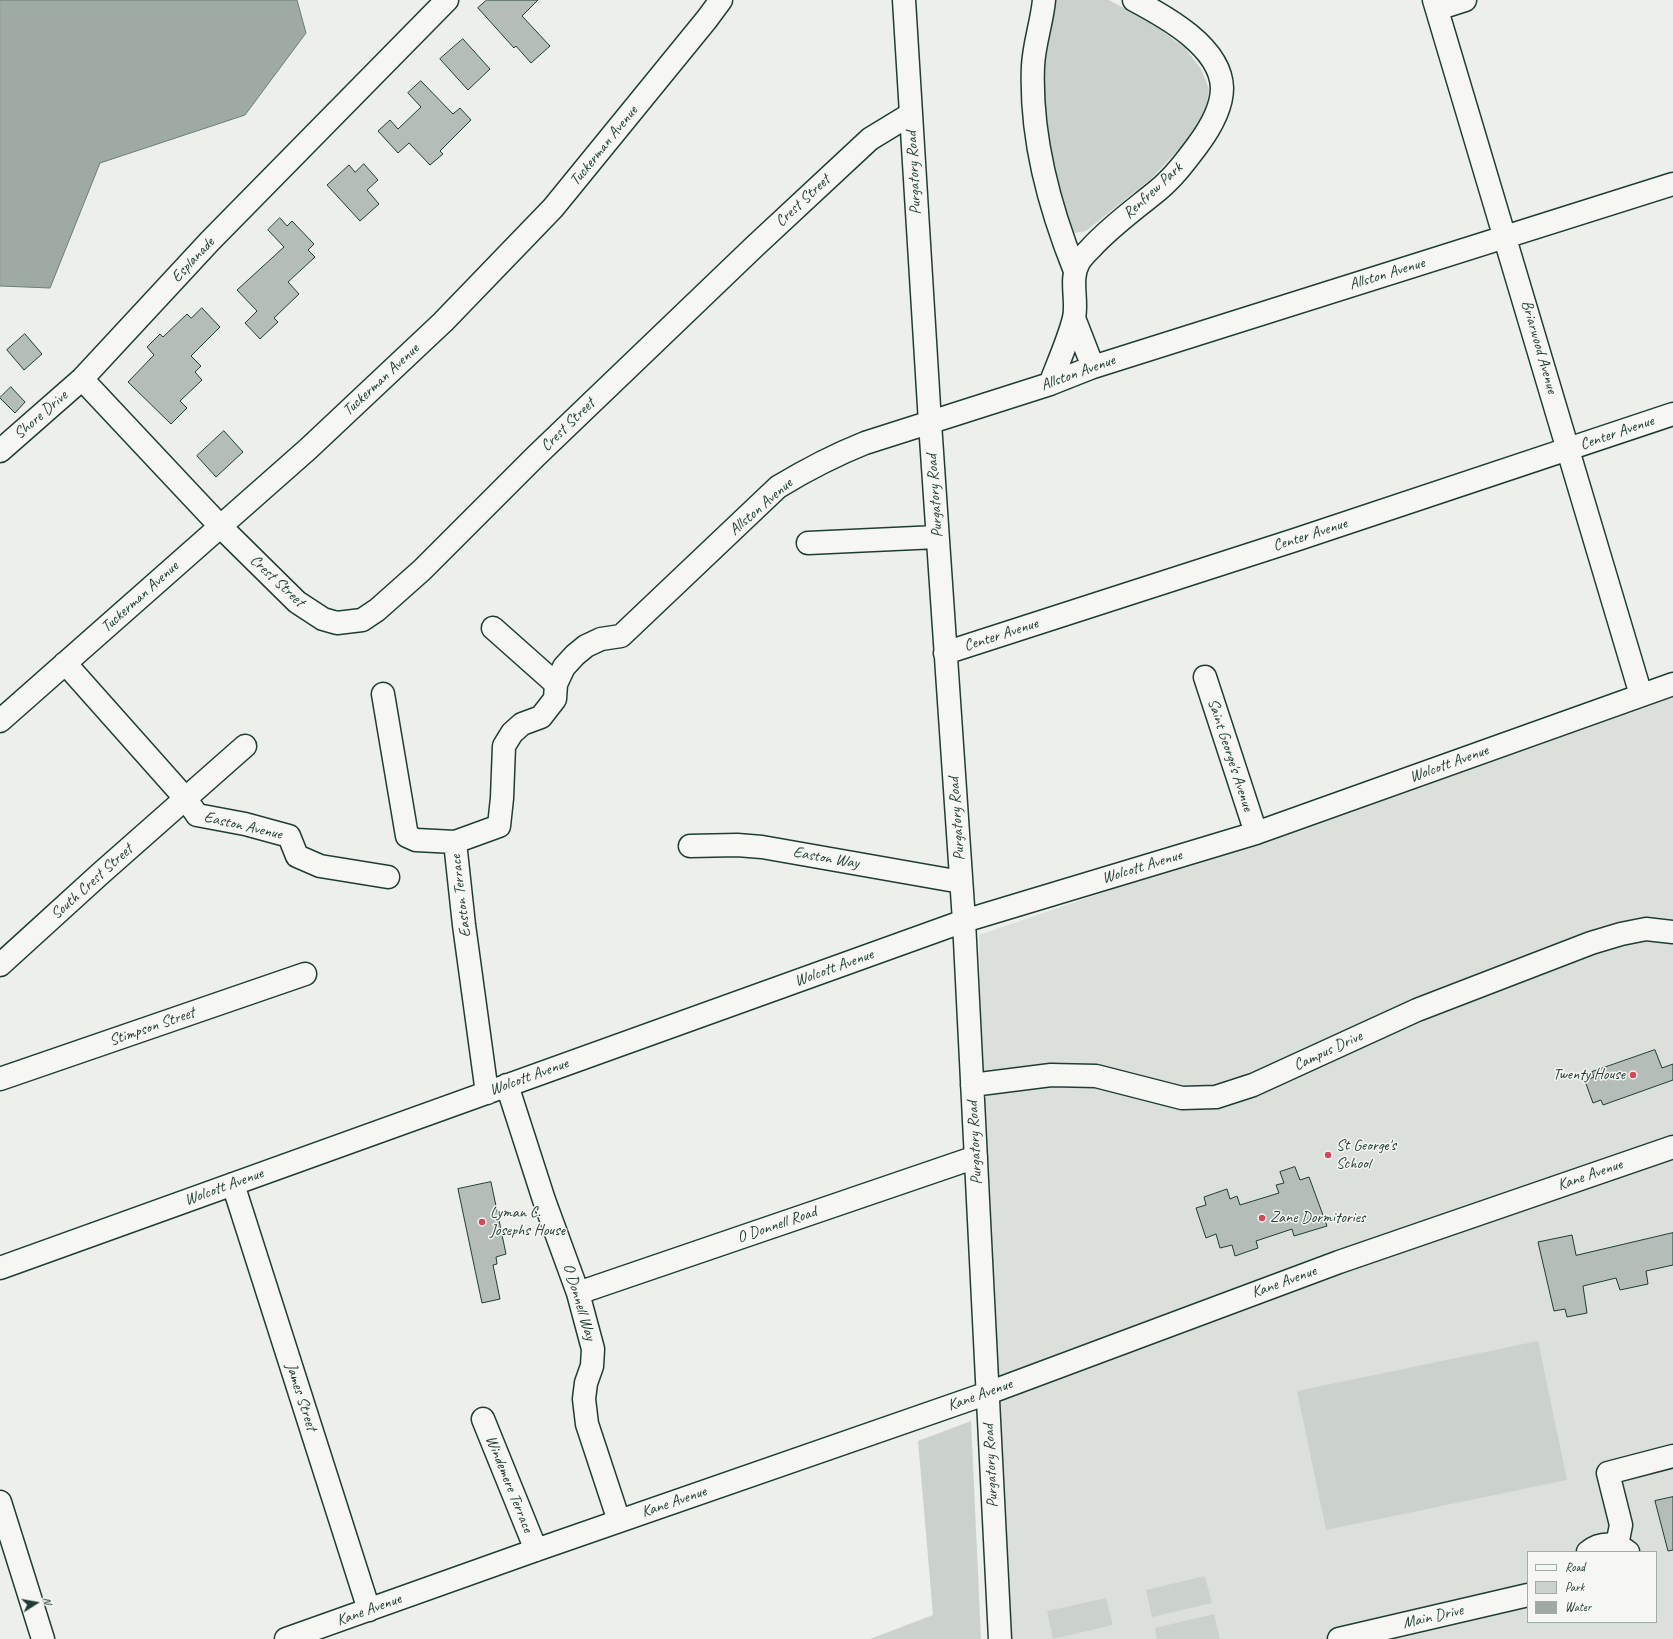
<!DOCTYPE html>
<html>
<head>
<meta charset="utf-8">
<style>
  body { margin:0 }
  #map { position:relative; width:1673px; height:1639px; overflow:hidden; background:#edefea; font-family:Caveat,sans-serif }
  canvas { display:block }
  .legend { position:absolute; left:1527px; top:1551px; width:130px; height:72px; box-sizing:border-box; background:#f6f6f2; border:1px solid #a0aca6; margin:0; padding:5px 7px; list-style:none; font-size:12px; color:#1f3d34 }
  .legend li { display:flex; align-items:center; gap:8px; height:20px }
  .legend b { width:20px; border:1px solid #a0aca6 }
  .north { position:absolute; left:16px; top:1583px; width:40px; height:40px; -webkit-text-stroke:3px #f6f6f2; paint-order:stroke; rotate:79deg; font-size:11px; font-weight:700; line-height:16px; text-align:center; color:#1f3d34 }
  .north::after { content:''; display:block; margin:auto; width:14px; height:18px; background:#1f3d34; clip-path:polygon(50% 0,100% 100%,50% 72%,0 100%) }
</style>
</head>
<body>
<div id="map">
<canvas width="1673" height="1639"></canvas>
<ul class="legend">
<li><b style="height:5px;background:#f6f6f2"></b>Road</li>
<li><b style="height:11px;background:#cbd2cc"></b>Park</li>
<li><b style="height:11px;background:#9faaa4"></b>Water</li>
</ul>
<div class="north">N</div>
</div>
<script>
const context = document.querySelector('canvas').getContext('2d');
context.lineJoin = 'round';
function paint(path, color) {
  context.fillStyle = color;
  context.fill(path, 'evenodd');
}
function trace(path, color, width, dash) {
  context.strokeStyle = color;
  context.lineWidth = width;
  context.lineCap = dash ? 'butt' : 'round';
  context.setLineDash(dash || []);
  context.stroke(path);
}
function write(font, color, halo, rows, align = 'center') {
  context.font = font + ' Caveat,sans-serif';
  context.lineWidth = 3;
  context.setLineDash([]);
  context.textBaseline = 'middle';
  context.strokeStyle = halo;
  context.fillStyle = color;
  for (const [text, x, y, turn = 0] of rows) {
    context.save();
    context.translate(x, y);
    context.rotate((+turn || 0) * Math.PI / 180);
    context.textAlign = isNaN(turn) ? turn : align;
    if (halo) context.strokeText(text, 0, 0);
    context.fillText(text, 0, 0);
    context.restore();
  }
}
const built = new Path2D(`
  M1673 697V1639H1000L987 1375 979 935ZM1528 1552H1656V1622H1528Z`);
const green = new Path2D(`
  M1050 0H1109L1153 24 1185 48 1201 69 1209 89 1206 110 1190 137 1152 178 1086 231 1075 233 1069 226 1051 170 1043 124 1040 60Z
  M1538 1341 1567 1480 1326 1530 1297 1391Z
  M971 1421 981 1639H870L933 1615 918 1441Z
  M1205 1576 1212 1603 1152 1617 1146 1590Z
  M1106 1598 1113 1625 1053 1639 1047 1611Z
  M1214 1614 1220 1639H1157L1155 1628Z`);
const water = new Path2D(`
  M0 0H297L306 33 245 115 100 163 50 288 0 286Z`);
const building = new Path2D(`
  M487 0H538L522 16 550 46 531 63 516 46 514 48 478 8Z
  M463 39 490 69 468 90 440 59Z
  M421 81 453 114 460 108 471 120 440 151 443 154 430 165 409 143 398 153 378 131 390 120 398 129 421 107 408 93Z
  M364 164 378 180 367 190 379 204 360 221 327 185 349 165 355 172Z
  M280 218 287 226 292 221 314 244 308 250 315 257 288 282 299 294 274 318 278 322 260 339 245 323 257 311 237 290 284 247 268 230Z
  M202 308 220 327 191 356 201 366 195 372 202 380 180 401 187 408 171 424 128 382 154 355 147 347 160 334 163 337 187 314 191 318Z
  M25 334 42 354 24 370 7 350Z
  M11 387 25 402 15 413 0 398Z
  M224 431 243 452 216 477 197 456Z
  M1655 1050 1662 1068 1673 1064V1080L1603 1105 1601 1100 1593 1103 1585 1081 1594 1077 1592 1072Z
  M1295 1167 1300 1180 1309 1177 1327 1226 1294 1236 1292 1229 1256 1241 1258 1248 1235 1256 1232 1245 1220 1248 1216 1234 1206 1238 1196 1208 1206 1205 1204 1197 1227 1189 1230 1199 1237 1196 1240 1205 1279 1193 1276 1185 1284 1183 1280 1172Z
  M491 1182 506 1254 496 1257 497 1264 493 1265 500 1299 482 1303 458 1189Z
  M1673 1233V1265L1646 1271 1648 1284 1620 1290 1616 1278 1583 1286 1587 1313 1567 1317 1565 1309 1554 1311 1538 1242 1572 1235 1576 1255Z
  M1673 1497V1550L1668 1551 1655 1501Z`);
const minor = new Path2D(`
  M904 0 930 423 964 921 1000 1639
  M1044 0C1042 22 1034 44 1033 66 1030 137 1049 206 1075 271
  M1434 0 1641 695
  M1437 9 1465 0
  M1074 318 1093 367
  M82 379 220 526 297 602 323 619 337 623 362 620 377 610 422 570 536 456 754 247 870 139 911 114
  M1050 384C1058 363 1069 339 1074 318 1078 300 1069 279 1079 262 1082 257 1087 252 1091 248 1110 227 1135 209 1157 191 1173 178 1185 162 1197 146 1209 130 1222 109 1222 88 1221 47 1166 17 1134 0
  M0 451 82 379 210 241 447 0
  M808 543 937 537
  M493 628 556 684
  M945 653 1295 540 1673 414
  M65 663 186 799 197 815 245 824 289 836 297 856 320 866 388 877
  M1205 677 1256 833
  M383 694 407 836 416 840 455 842 499 826 502 798 504 746 512 733 522 724 541 717 555 699 556 684 564 667 575 655 586 646 601 639 621 636 778 487C806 470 835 455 865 443L1050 384 1093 367 1673 184
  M0 721 308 449 443 322 553 208 707 19 721 0
  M455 842 464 925 487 1093
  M690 846 737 845 762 847 961 882
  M0 965 100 874 245 746
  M0 1079 305 974
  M507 1085 544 1200 578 1293 593 1349 592 1366 586 1383 584 1399 587 1424 619 1521
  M972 1085 1051 1075 1096 1076 1182 1098 1216 1097 1253 1085 1417 1010 1591 943 1621 934 1646 929 1673 932
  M233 1184 369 1610
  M0 1268 964 921 1256 833 1673 684
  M578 1293 976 1157
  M483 1419 536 1550
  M0 1502 43 1639
  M1617 1545 1621 1525 1608 1473 1673 1456
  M1588 1552C1600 1542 1616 1542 1628 1552
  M286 1639 536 1550 988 1393 1339 1262 1673 1147
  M1339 1639 1528 1595`);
const markers = [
  [1633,1075,4,"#d1495b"],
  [1328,1155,4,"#d1495b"],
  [1262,1218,4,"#d1495b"],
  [482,1222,4,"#d1495b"]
];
const streetNames = [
  ["Tuckerman Avenue",604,146,-51],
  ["Purgatory Road",914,173,-93],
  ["Renfrew Park",1153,191,-43],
  ["Crest Street",803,201,-43],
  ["Esplanade",193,260,-47],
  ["Allston Avenue",1387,274,-17],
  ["Briarwood Avenue",1539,347,74],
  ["Allston Avenue",1078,373,-20],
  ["Tuckerman Avenue",381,380,-43],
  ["Shore Drive",41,415,-41],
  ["Crest Street",568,425,-44],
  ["Center Avenue",1617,433,-19],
  ["Purgatory Road",935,496,-94],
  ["Allston Avenue",761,507,-41],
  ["Center Avenue",1310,535,-18],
  ["Crest Street",277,581,43],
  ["Tuckerman Avenue",140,597,-42],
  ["Center Avenue",1001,635,-18],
  ["Saint George's Avenue",1230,755,72],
  ["Wolcott Avenue",1449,764,-20],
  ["Purgatory Road",957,819,-94],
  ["Easton Avenue",243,826,13],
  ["Easton Way",826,858,10],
  ["Wolcott Avenue",1142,867,-17],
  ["South Crest Street",92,882,-42],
  ["Easton Terrace",461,896,-97],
  ["Wolcott Avenue",834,968,-20],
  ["Stimpson Street",152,1027,-19],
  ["Campus Drive",1328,1051,-25],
  ["Wolcott Avenue",529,1077,-20],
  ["Purgatory Road",975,1143,-93],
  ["Kane Avenue",1590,1175,-19],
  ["Wolcott Avenue",224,1187,-20],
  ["O Donnell Road",777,1225,-19],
  ["Kane Avenue",1284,1282,-20],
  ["O Donnell Way",579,1302,73],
  ["Kane Avenue",980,1395,-20],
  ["James Street",301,1397,72],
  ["Purgatory Road",991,1466,-93],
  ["Windemere Terrace",509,1484,68],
  ["Kane Avenue",674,1502,-19],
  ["Kane Avenue",369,1610,-20],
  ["Main Drive",1433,1617,-13]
];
const poiNames = [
  ["Twenty House",1625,1075,"right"],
  ["St George's",1336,1146],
  ["School",1336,1164],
  ["Lyman C.",490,1213],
  ["Josephs House",490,1231],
  ["Zane Dormitories",1270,1218]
];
paint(built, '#dce0db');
paint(green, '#cbd2cc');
paint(water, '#9faaa4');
trace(water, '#6c7e77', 1);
paint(building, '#b4bdb8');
trace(building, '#1f3d34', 1);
trace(minor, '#1f3d34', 25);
trace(minor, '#f6f6f2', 22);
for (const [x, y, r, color] of markers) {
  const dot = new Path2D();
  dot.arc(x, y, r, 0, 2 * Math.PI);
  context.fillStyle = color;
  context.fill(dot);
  trace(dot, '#f6f6f2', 1.5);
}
write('16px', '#1f3d34', '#f6f6f2', streetNames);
write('16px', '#1f3d34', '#f6f6f2', poiNames, 'left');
</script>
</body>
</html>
